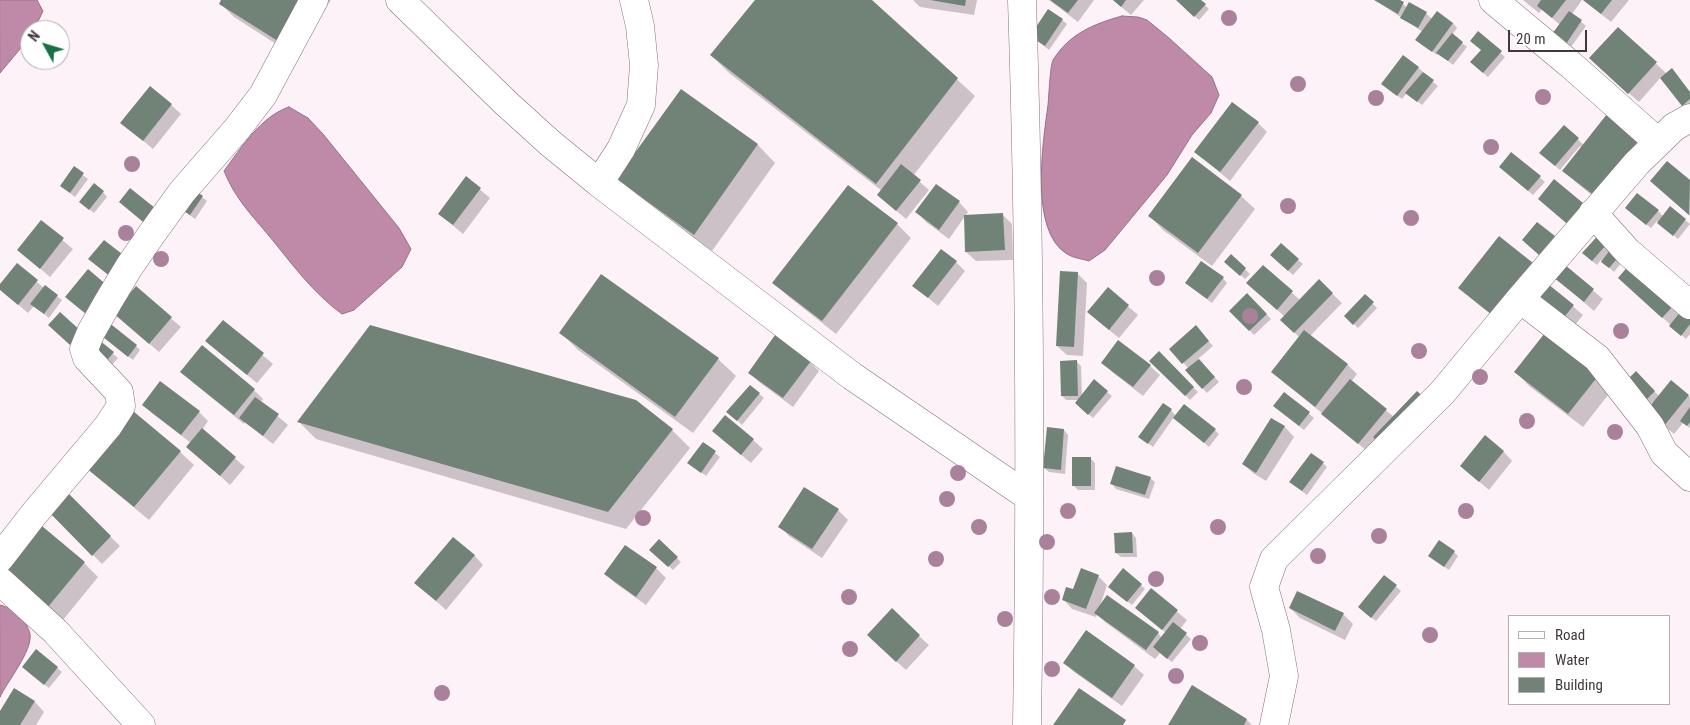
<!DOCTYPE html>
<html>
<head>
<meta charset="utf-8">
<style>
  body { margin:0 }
  #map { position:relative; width:1690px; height:725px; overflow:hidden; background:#fef2f9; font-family:"Roboto Condensed",sans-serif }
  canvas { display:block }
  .legend { position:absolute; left:1508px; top:615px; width:162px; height:90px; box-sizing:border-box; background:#fff; border:1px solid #b3afb1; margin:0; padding:6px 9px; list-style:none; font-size:15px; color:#40383c }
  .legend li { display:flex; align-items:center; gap:10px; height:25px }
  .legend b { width:25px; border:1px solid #b3afb1 }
  .north { position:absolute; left:20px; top:20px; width:50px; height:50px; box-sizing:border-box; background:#fff; border:1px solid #b3afb1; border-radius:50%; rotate:309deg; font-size:14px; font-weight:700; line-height:20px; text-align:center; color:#40383c }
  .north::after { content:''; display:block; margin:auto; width:18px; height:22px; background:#187043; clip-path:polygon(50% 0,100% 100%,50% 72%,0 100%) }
  .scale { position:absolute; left:1508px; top:30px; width:79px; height:22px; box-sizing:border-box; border:2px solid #40383c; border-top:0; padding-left:6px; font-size:15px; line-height:18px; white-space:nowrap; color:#40383c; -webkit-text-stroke:4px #fff; paint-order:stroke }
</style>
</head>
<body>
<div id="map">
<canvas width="1690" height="725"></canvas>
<ul class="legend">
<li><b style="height:6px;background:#fff"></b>Road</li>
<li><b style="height:14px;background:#be8aa8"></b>Water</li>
<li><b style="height:14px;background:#718377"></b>Building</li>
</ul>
<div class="north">N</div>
<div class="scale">20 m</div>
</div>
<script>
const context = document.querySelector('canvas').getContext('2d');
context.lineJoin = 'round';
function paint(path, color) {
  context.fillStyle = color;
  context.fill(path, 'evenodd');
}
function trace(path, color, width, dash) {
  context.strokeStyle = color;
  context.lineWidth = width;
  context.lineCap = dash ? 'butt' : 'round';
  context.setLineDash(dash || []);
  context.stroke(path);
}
const water = new Path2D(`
  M0 0H37L43 11 34 30H30V37L0 73Z
  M1122 16 1138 17 1147 20 1169 38 1212 77 1219 95 1211 113 1192 135 1167 175 1105 250 1089 261C1083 259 1073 258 1067 254 1029 231 1043 142 1048 105 1049 96 1050 66 1053 60 1070 33 1094 24 1122 16Z
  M289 107 308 118 323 134 399 228 411 249 402 267 354 310 342 314C313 293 293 265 270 237 251 214 236 200 224 171 241 148 261 116 289 107Z
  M0 605C9 607 13 611 20 617 24 621 29 628 30 634 33 650 7 682 0 697Z`);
const shadow = new Path2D(`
  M223 0H331L295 56 234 17 221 4Z
  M757 0H871L975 96 913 176 929 190 906 219 878 195 882 191 729 73 711 55Z
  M913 0H977L974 15 920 7Z
  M1049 0H1094L1078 22Z
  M1113 0H1144L1131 15Z
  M1177 0H1200L1209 9 1199 20Z
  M1375 0H1398L1408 8 1426 13 1432 19 1453 23 1457 28 1452 35 1467 47 1453 65 1438 53 1437 55 1422 44 1423 32Z
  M1523 0H1582L1572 14 1586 26 1571 47 1558 38 1560 25 1542 9 1539 13Z
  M1583 0H1629L1611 22Z
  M1062 20 1067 24 1049 50 1036 40Z
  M1618 28 1667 74 1690 92V107L1687 109 1683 105 1661 77 1639 102 1600 68Z
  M1478 33 1505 57 1488 77 1476 67 1482 50Z
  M1404 56 1419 68 1423 72 1422 73 1438 86 1422 105 1407 93 1402 99 1387 88Z
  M681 91 758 145 775 163 712 251 635 197 618 179Z
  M171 105 181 114 153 149 122 123Z
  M1258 123 1267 132 1230 181 1196 152Z
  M1564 127 1584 145 1643 135 1609 209 1578 184 1564 171 1582 148 1580 146 1560 170 1545 157Z
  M1512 154 1545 182 1533 195 1505 171Z
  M1668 162 1690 182V216L1651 181Z
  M74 168 88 179 75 197 61 186Z
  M466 178 490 198 463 234 439 214Z
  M193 190 207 201 195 219 180 208Z
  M103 192 107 197 94 213 85 206Z
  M1241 196 1255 209 1212 266 1163 230 1150 216Z
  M959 202 968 212 949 239 926 222 917 212Z
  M1670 208 1690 224 1678 239 1657 221 1651 228 1631 213 1658 211 1664 217Z
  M1003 215 1012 224 1013 260 976 261 966 252Z
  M41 222 73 249 50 277 19 250Z
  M897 224 911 238 836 334 788 296 774 283Z
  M1603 232 1625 258 1614 272 1601 260 1597 265 1588 258Z
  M1554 237 1558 242 1544 258 1528 244Z
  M1231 256 1250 274 1245 279 1226 262Z
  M1276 260H1298L1303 264 1293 275Z
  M956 262 965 271 938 306 914 286Z
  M1559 262 1603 299 1594 311 1550 273Z
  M17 265 44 288 45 287 62 300 49 318 34 306 28 313 0 289V287Z
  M1263 267 1300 300 1319 281 1342 303 1310 336 1348 365 1357 374 1351 382 1394 417 1368 452 1273 372 1300 338 1282 320 1285 317 1258 292Z
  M1077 273 1087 283 1083 356 1067 355 1057 346Z
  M1223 278 1227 283 1212 303 1186 283Z
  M1543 281 1583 315 1571 330Z
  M1629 287 1690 312V334L1686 339Z
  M136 288 181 327 159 352 124 322Z
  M1108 289 1138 315 1119 338 1098 321Z
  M1247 294 1271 319 1254 335 1231 311Z
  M1365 296 1377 308 1358 328 1346 316Z
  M223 321 273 364 257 383 216 350Z
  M1548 331 1615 386 1583 427 1529 386 1516 372Z
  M1200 332 1213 346 1198 359 1219 382 1207 393 1187 371 1189 369 1171 349Z
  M561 333 718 359 736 376 693 433 578 350Z
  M104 337 136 346 140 350 133 360Z
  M99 342 118 358 109 368Z
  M1159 353 1198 392 1190 400 1151 361Z
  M1076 361 1081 366 1082 397 1107 392 1112 396 1093 418 1081 407 1079 400H1066L1062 396Z
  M810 362 819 371 793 407 759 382 749 372Z
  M1103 362 1150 366 1160 375 1143 396 1112 372Z
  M1636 373 1660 397 1672 382 1690 397V428L1683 423 1674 434 1657 420 1654 403 1653 402 1649 406Z
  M191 381 254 390 263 399 261 402 288 425 273 444 245 422 244 424Z
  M750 386 764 398 742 425 733 416Z
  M1285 393 1314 418 1304 430 1279 410Z
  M635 401 672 430 690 448 626 529 316 439 299 422Z
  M143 405 199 412 208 421 202 430 245 467 230 485 188 447 191 443 153 414Z
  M1171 410 1176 416 1215 430 1219 434 1209 447 1174 417 1153 447 1140 437Z
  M1272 419 1285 427 1294 437 1266 481 1253 473 1243 464Z
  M1064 430 1068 435 1065 474 1049 472 1044 468Z
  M723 440H753L763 449 751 463Z
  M703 443 720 457 706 476 689 463Z
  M1503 451 1512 461 1489 490 1461 466Z
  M180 452 194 465 149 520 102 481 88 468Z
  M1090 458 1095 463V490H1078L1074 486Z
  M1323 463 1327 467 1307 495 1295 486Z
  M1150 478 1155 482 1149 499 1116 489 1112 484Z
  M805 488 838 510 848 520 822 558 789 536 780 526Z
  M67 494 120 546 102 564 49 511Z
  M1132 533 1136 538 1137 557H1121L1116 553Z
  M659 541 681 562 673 570 651 550Z
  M625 547 656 568 666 578 646 605 615 583 606 574Z
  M1454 552 1458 556 1449 570 1429 556Z
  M474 555 483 565 446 610 416 583Z
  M84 563 98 577 58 626 9 586Z
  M1098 576 1107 585 1100 606 1158 633 1162 638 1166 633 1137 608 1151 590 1187 620 1180 629 1191 639 1172 662 1160 653 1155 659 1105 622 1097 614 1096 617 1072 609 1063 599Z
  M1384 576 1401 591 1376 621 1364 612Z
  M1141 585 1145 589 1132 605 1114 591Z
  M1290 608 1343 614 1353 624 1345 640 1300 618Z
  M919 636 929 645 906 670 878 645Z
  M36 651 62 672 49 688 28 672Z
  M1065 663 1134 666 1144 675 1122 706 1074 672Z
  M15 690 35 702 44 712 36 725H0V713Z
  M1247 720 1252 725H1169Z`);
const building = new Path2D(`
  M221 0H308L281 43 219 4Z
  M755 0H872L958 78 876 184 710 55Z
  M930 0H966L965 6Z
  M1050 0H1078L1068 13Z
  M1113 0H1126L1121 7Z
  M1176 0H1201L1206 4 1194 17Z
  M1374 0H1400L1404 2 1398 14Z
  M1541 0H1566L1552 18 1537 6Z
  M1583 0H1612L1601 14Z
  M1409 2 1427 12 1418 28 1400 18Z
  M1048 9 1063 19 1045 46 1030 36Z
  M1437 11 1453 23 1432 52 1415 40Z
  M1569 11 1582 20 1566 44 1552 34Z
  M1618 27 1657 62 1628 94 1589 58Z
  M1478 31 1502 51 1483 73 1470 62 1481 50 1470 41Z
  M1452 33 1463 42 1448 61 1436 53Z
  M1403 55 1419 67 1397 96 1381 84Z
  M1672 68 1690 92V99L1682 106 1660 78Z
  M1423 72 1434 80 1417 102 1405 93Z
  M150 86 172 104 143 141 120 123Z
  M681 89 758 144 694 235 616 179Z
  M1232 102 1259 122 1220 172 1194 152Z
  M1611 109 1644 134 1595 196 1562 171Z
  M1564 125 1579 138 1555 166 1539 153Z
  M1511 152 1541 176 1528 191 1499 167Z
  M1192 157 1242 195 1198 253 1148 216Z
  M1667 161 1690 180 1689 215 1650 181Z
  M901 164 921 180 896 211 877 195Z
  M74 166 84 173 70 193 60 186Z
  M466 176 481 188 453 225 438 214Z
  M1554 179 1589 208 1572 228 1538 199Z
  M94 183 104 191 89 210 79 202Z
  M936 184 960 201 939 230 915 212Z
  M848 185 898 223 822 321 772 283Z
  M130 188 160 212 148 226 119 202Z
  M192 188 203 196 190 215 179 208Z
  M1637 193 1659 210 1646 225 1625 208Z
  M1670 206 1686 219 1673 236 1657 223Z
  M1003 213 1005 250 965 252 964 215Z
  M41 220 64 238 40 269 17 250Z
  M1537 222 1555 236 1539 255 1522 240Z
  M1603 230 1612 238 1592 261 1582 253Z
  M1499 236 1533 263 1492 315 1458 288Z
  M104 240 126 257 111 277 88 259Z
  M1281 243 1299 259 1288 271 1270 255Z
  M1613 246 1622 253 1609 268 1601 262Z
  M941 249 957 261 928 298 912 286Z
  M1231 254 1246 268 1240 276 1224 262Z
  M1559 260 1594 289 1584 302 1548 273Z
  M1201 261 1224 277 1207 299 1185 283Z
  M17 263 38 280 18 305 0 290V284Z
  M1263 265 1293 291 1277 310 1246 283Z
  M1629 265 1673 306 1662 318 1618 278Z
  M88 269 109 287 86 314 65 297Z
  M1060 271 1078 272 1074 347 1056 346Z
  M601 274 719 358 675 417 559 333Z
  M1319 279 1333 293 1294 333 1280 320Z
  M1543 280 1574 305 1561 321 1529 297Z
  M45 285 58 295 44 314 30 304Z
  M136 286 172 317 149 344 113 313Z
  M1108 287 1129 305 1109 330 1087 312Z
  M1247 293 1267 314 1249 331 1229 311Z
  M1365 294 1374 302 1353 325 1344 316Z
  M1685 306 1690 310V324L1681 336 1669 326Z
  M60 312 82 332 70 345 48 325Z
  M223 320 264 353 247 375 205 341Z
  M107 321 137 345 128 357 98 333Z
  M370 325 636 400 673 429 608 512 297 422Z
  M1196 325 1209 341 1182 364 1169 349Z
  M1548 329 1602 371 1568 414 1514 372Z
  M1304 330 1348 364 1315 407 1271 372Z
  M775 335 811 361 783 398 748 373Z
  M99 340 114 352 103 365 88 352Z
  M1118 340 1151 365 1133 387 1101 363Z
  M202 345 255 389 234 415 180 372Z
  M1159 351 1194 387 1185 396 1149 361Z
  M1199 359 1215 377 1202 389 1185 370Z
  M1077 360 1078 396H1061L1060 361Z
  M1636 371 1655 391 1644 402 1624 383Z
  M1094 379 1108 391 1088 415 1075 403Z
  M1350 379 1387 409 1358 444 1321 414Z
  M1671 380 1689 395 1664 426 1646 411Z
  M160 381 200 411 181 435 142 405Z
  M750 385 760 393 737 421 726 412Z
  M1417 391 1428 401 1384 448 1373 437Z
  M1284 392 1310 412 1299 426 1273 406Z
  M255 397 279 414 263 436 239 418Z
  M1163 403 1172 409 1148 444 1138 437Z
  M1184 404 1216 429 1204 443 1173 418Z
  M1690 407V422L1687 426 1680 421Z
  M133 411 181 451 134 507 86 468Z
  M725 415 754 439 741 455 712 431Z
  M1271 418 1285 426 1256 473 1242 464Z
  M1047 427 1064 429 1061 470 1043 468Z
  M202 428 236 457 220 476 186 447Z
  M1485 435 1504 451 1479 482 1460 466Z
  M703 442 716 451 701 473 687 463Z
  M1311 453 1324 462 1302 491 1289 482Z
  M1072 457H1091V486H1072Z
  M1116 466 1151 477 1145 495 1110 484Z
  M804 487 839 509 812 549 778 527Z
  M67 492 111 536 92 556 48 511Z
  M36 521 85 562 43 613 0 578Z
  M1132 532 1133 553H1115L1114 533Z
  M453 537 475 555 436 601 414 583Z
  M659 539 678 557 668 567 649 550Z
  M1439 540 1455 551 1444 567 1428 556Z
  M625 545 657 567 636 597 604 574Z
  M1081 568 1099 575 1086 609 1062 600 1066 587 1073 589Z
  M1123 568 1142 584 1127 602 1108 587Z
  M1384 575 1397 585 1371 618 1358 607Z
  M1151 588 1178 610 1162 630 1135 608Z
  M1297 591 1344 613 1335 631 1289 608Z
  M1107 595 1159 632 1146 650 1094 613Z
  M892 608 920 635 896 662 867 635Z
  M1173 622 1187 633 1167 659 1153 647Z
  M1086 630 1135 665 1112 698 1063 663Z
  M36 649 58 667 44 685 22 667Z
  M1192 685 1247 719 1244 725H1168Z
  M14 688 35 701 20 725H0V711Z
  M1079 688 1126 720 1123 725H1053Z`);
const street = new Path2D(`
  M400 0 507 104 550 143 599 183 852 376 1029 497
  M1022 0C1030 241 1031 483 1027 725
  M1493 0 1571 65 1658 142
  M599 183 621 149 641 105 644 65 640 26 634 0
  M1593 213 1628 252 1690 305
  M1520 299 1597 358 1650 426 1664 453 1690 477
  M0 558 34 514 108 426 121 406 119 392 87 358 84 349 91 332 108 302 129 267 151 235 182 192 237 129 263 95 314 0
  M0 581 55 631 141 725
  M1274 725 1284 676 1276 630 1264 587 1274 559 1442 393 1520 299 1637 163 1674 127 1690 118`);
const trees = [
  [1229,18],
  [1298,84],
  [1543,97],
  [1376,98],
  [1491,147],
  [132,164],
  [1288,206],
  [1411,218],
  [126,233],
  [161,259],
  [1157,278],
  [1250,316],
  [1621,331],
  [1419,351],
  [1480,377],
  [1244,387],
  [1527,421],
  [1615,432],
  [958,473],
  [947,499],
  [1068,511],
  [1466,511],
  [643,518],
  [979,527],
  [1218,527],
  [1379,536],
  [1047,542],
  [1318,556],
  [936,559],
  [1156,579],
  [849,597],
  [1052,597],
  [1005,619],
  [1430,635],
  [1200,643],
  [850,649],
  [1052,669],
  [1176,676],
  [442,693]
];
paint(water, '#be8aa8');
trace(water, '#987188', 1);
paint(shadow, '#0003');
paint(building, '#718377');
trace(street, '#84717c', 29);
trace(street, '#fff', 28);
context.fillStyle = '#a9819a';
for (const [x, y] of trees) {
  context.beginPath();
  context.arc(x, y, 8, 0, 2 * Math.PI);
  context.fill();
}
</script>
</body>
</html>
